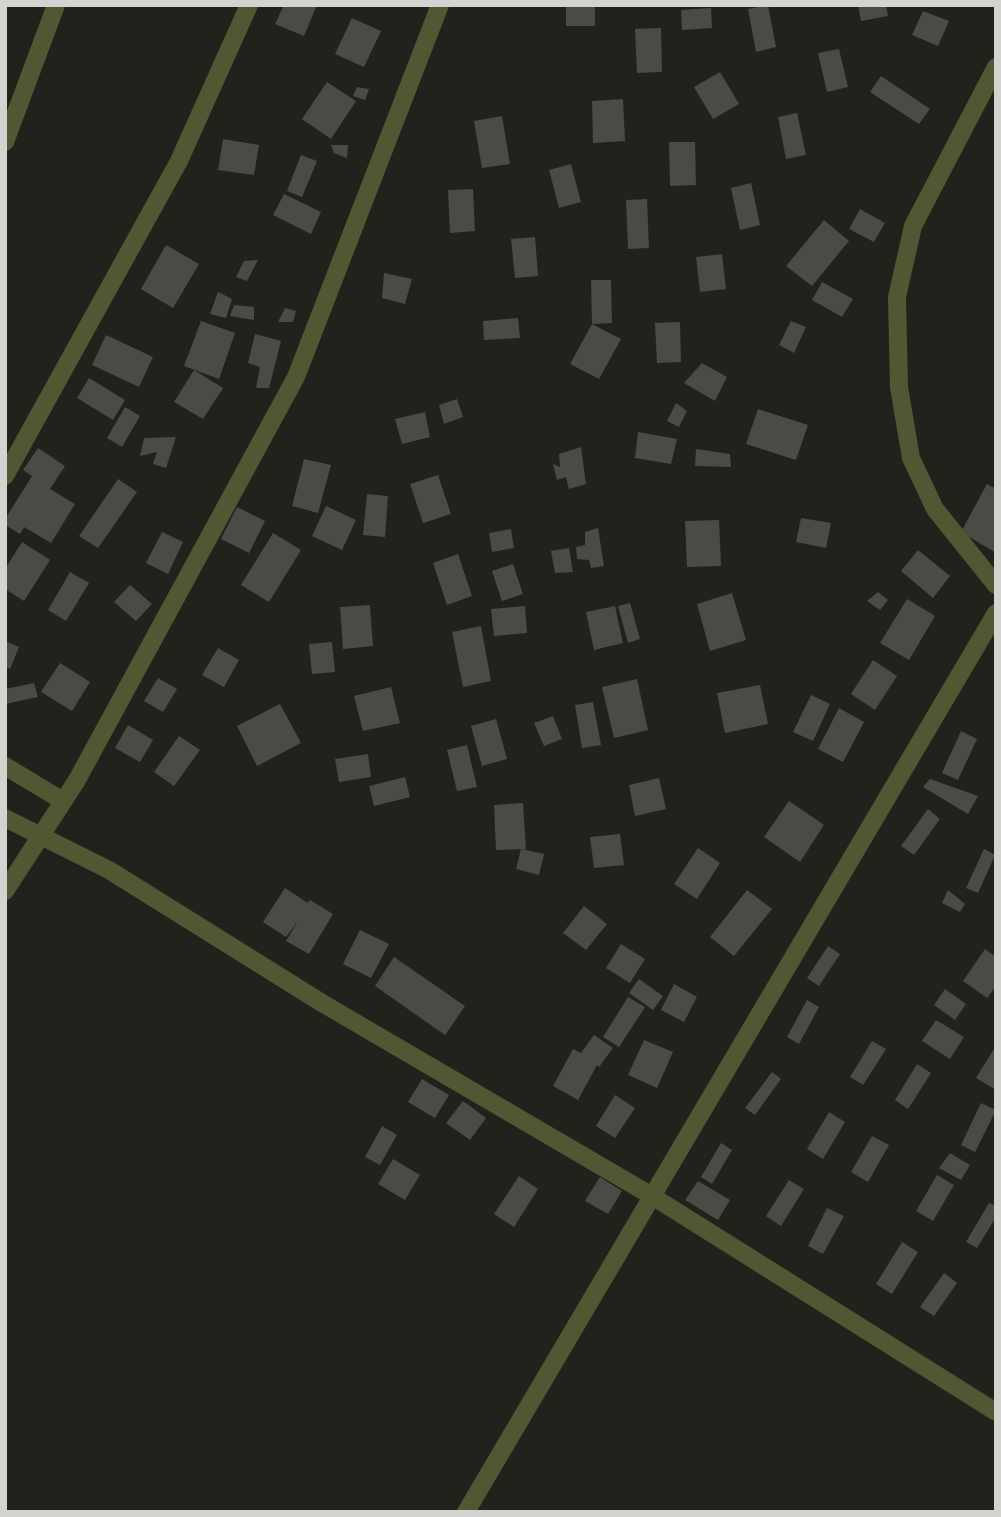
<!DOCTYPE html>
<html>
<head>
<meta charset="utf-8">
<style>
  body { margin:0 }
  #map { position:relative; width:1001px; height:1517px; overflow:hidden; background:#21221c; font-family:Commissioner,sans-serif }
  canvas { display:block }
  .frame { position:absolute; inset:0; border:7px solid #d3d3cf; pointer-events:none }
</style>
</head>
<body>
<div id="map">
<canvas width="1001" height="1517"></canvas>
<div class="frame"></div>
</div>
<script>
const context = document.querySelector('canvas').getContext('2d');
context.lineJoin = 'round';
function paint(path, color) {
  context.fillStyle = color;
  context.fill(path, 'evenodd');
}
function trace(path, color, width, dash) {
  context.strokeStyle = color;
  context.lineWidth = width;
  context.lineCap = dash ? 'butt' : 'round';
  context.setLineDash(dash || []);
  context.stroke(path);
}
const building = new Path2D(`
  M284 5H317L304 36 275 24Z
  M566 5H595V26H566Z
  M768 5 776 47 756 52 748 9Z
  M858 5H886L888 16 861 21Z
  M711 8 712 28 682 30 681 10Z
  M923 11 949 21 938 46 912 35Z
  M352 18 381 31 364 67 335 54Z
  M661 28 662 72 637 73 635 29Z
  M839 49 848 87 827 92 818 53Z
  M720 72 739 104 713 119 694 87Z
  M881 76 930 109 919 124 870 92Z
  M327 82 356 101 331 139 302 119Z
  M357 87 369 89 365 100 353 96Z
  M623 99 625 141 593 143 592 101Z
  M797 113 806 155 786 159 778 117Z
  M502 116 510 164 482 168 474 121Z
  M223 139 259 145 254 175 218 170Z
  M669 142H695L696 185 670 186Z
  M331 145H348L347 158 334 153Z
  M301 155 317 161 302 197 287 191Z
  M571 164 581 202 559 208 549 170Z
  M751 183 760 225 740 230 731 188Z
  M473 189 475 231 450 233 448 190Z
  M284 194 321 212 311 234 273 215Z
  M647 199 649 248 628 249 626 200Z
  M860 209 885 223 874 242 849 229Z
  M824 220 849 241 812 286 786 266Z
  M535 237 538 276 515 278 511 239Z
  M166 245 199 264 173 308 141 289Z
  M722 254 726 289 700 292 696 257Z
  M258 260 247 281 236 277 244 261Z
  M384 273 412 279 405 304 382 298Z
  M591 280H611L612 323 592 324Z
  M822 282 853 299 842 317 812 300Z
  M218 292 232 299 226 318 210 314Z
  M234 305 254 307V320L230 316Z
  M285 308 296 311 293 322H278Z
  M518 318 520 338 484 340 483 321Z
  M201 321 235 333 219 379 184 366Z
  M791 321 806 327 794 353 779 345Z
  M680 322 681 362 657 363 655 323Z
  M592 324 621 339 599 379 570 364Z
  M255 334 281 341 269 388H256L260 367 248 363Z
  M106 335 153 357 139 387 92 365Z
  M702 363 727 377 715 401 684 383Z
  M194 370 223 388 203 419 174 402Z
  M89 378 125 400 113 420 77 398Z
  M457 399 463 417 444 424 439 405Z
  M676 403 687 411 679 427 667 421Z
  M125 407 140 416 122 447 107 438Z
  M758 409 808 425 796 460 746 444Z
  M425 412 430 437 402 444 395 419Z
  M638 432 677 439 671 464 635 458Z
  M176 437 166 468 153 464 157 452 140 456 144 438Z
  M581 447 586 484 569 489 566 477 557 480 553 464 560 467 559 454Z
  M38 448 65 466 50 489 75 504 51 543 24 527 20 534 5 525V519L32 476 23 470Z
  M696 449 730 454 731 467 695 466Z
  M304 459 331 465 318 513 292 506Z
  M438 475 451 514 423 523 410 484Z
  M118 479 137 492 98 548 79 536Z
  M987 484 996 489V553L961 532Z
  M367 494 388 496 385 537 363 535Z
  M326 506 356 520 342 550 312 536Z
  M237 507 265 521 249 553 221 539Z
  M801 518 831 523 826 548 796 542Z
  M719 520 721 566 687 567 685 521Z
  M598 528 604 566 591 568 589 560 577 559 576 547 585 545V532Z
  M511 529 514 548 492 552 489 533Z
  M162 532 183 542 168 574 146 563Z
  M273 533 301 550 269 602 241 585Z
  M22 542 50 560 24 601 5 589V569Z
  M569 548 573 572 555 573 551 551Z
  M918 550 950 576 933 598 901 571Z
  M458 554 472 596 447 605 433 563Z
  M513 564 523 594 502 601 492 571Z
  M70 572 89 583 66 621 48 610Z
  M130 585 152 604 136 621 114 602Z
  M878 592 888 600 880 610 867 601Z
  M732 593 746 640 710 651 697 604Z
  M907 599 935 616 909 660 880 643Z
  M630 603 640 639 628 643 618 606Z
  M370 605 373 646 343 649 340 607Z
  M525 606 527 633 494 636 491 609Z
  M615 606 623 643 594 650 586 612Z
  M481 626 491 681 463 687 452 632Z
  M5 641 19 647 10 669 5 667Z
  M332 642 335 672 312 674 309 644Z
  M218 648 239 660 224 687 202 675Z
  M873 660 897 676 875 710 851 694Z
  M60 663 90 682 72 711 41 692Z
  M158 678 177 689 163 712 144 701Z
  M637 679 648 730 614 738 602 687Z
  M34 683 38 697 5 704V689Z
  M760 685 768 724 725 733 717 693Z
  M391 687 400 723 363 731 354 696Z
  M811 695 830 704 813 741 793 732Z
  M593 702 601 745 582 748 575 705Z
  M280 704 301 743 257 766 237 726Z
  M839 708 864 722 843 762 818 749Z
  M553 716 562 739 544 746 534 723Z
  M496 719 507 759 482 766 471 726Z
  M128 725 153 740 140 762 115 748Z
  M961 731 977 739 958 780 942 773Z
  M179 736 200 750 174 786 154 772Z
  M467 745 477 787 457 791 447 750Z
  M368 754 371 777 339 782 335 759Z
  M405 777 410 797 374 806 369 786Z
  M659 778 666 809 635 816 629 785Z
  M930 779 978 796 968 814 923 787Z
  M789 801 824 825 800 862 764 837Z
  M523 803 526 849 496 850 494 805Z
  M928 809 940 819 914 855 901 846Z
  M620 834 624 865 594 868 590 837Z
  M698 848 720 863 697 899 674 884Z
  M521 849 544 854 539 875 516 869Z
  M984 849 995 855 978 893 966 888Z
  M285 888 308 903 310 900 333 914 309 954 286 941 298 921 286 937 263 922Z
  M747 890 772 909 734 956 710 937Z
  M948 890 965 904 960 912 942 903Z
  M584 906 607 924 586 950 563 933Z
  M360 930 389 944 371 978 343 964Z
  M621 944 645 959 630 983 606 968Z
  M828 946 840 954 819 986 807 978Z
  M985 949 996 957V986L987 998 963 981Z
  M394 957 465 1006 445 1035 375 986Z
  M639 979 663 996 653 1010 629 993Z
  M674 984 697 997 684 1022 661 1010Z
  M945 989 966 1004 955 1020 934 1005Z
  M628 997 645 1007 619 1047 603 1037Z
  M807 1000 819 1007 799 1044 787 1037Z
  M936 1020 964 1037 950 1059 922 1041Z
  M594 1035 613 1048 599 1067 597 1065 578 1100 553 1086 573 1049 581 1053Z
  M644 1040 673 1052 657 1088 628 1075Z
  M872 1041 886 1049 863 1085 850 1077Z
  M994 1049 996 1050V1090L976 1078Z
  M917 1064 931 1073 908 1109 895 1100Z
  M772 1072 781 1079 755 1115 745 1108Z
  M422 1079 449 1095 435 1118 408 1102Z
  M615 1095 635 1108 615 1138 596 1126Z
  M463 1101 486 1118 470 1140 446 1123Z
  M981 1103 996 1110 975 1152 961 1145Z
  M829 1112 845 1122 823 1159 807 1149Z
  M382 1126 397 1135 380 1165 365 1157Z
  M872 1136 889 1145 868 1182 851 1172Z
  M721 1143 732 1150 712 1184 701 1177Z
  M950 1153 970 1165 961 1180 939 1168Z
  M393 1159 420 1175 405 1200 378 1184Z
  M937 1175 954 1185 933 1221 916 1211Z
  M519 1176 538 1189 514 1227 494 1214Z
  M600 1177 622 1191 608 1214 585 1201Z
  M789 1180 804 1189 781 1226 766 1216Z
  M698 1181 730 1200 718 1220 685 1200Z
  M989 1203 996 1206V1217L977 1248 966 1242Z
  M827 1208 844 1216 823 1254 808 1246Z
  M902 1242 918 1252 892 1294 876 1284Z
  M944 1273 957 1283 934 1316 920 1307Z`);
const minor = new Path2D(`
  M996 67 913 226 897 297 899 387 911 458 935 509 996 585
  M5 142 56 5
  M5 476 179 161 249 5
  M5 766 63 801
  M5 818 109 870 322 1003 652 1196 996 1412
  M5 891 77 780 296 377 440 5
  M466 1512 996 613`);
paint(building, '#4a4b45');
trace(minor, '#505732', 18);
</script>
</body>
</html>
